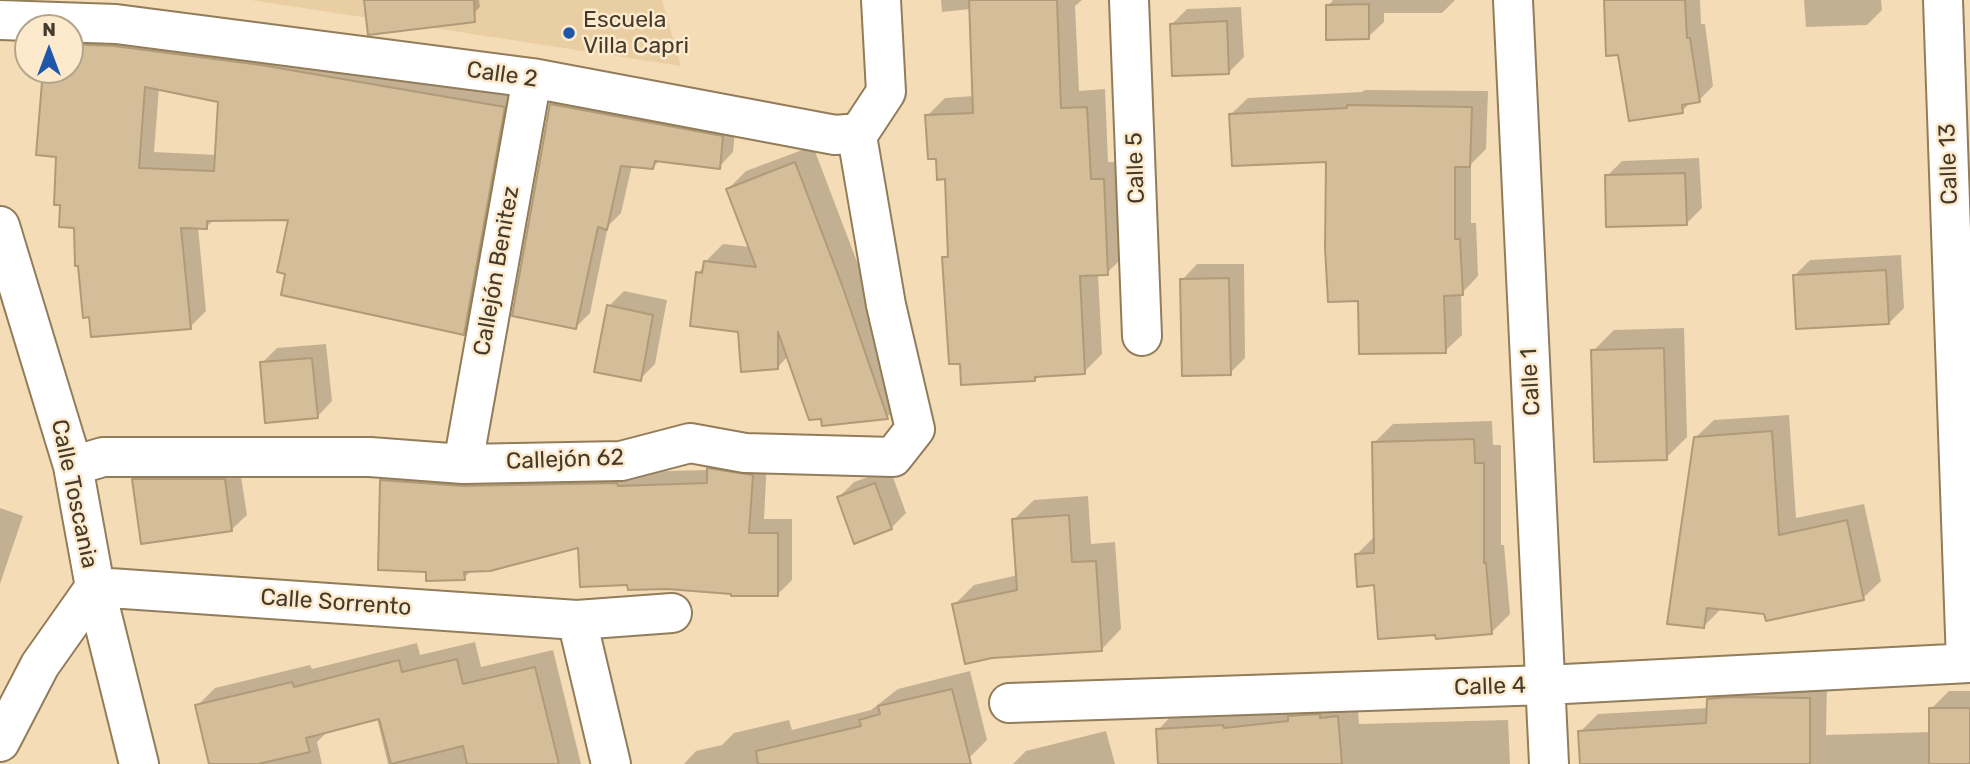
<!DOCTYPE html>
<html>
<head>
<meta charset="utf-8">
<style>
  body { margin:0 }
  #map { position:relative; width:1970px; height:764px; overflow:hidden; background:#f4dcb7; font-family:Rubik,sans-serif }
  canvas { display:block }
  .north { position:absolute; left:14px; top:14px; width:70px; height:70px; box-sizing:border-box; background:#fdeacc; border:2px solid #b3a48c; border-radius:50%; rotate:0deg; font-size:19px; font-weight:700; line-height:28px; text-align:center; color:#443b2c }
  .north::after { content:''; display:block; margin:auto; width:24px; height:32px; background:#1e57a9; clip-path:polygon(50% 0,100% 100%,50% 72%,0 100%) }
</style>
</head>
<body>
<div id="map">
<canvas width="1970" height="764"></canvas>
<div class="north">N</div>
</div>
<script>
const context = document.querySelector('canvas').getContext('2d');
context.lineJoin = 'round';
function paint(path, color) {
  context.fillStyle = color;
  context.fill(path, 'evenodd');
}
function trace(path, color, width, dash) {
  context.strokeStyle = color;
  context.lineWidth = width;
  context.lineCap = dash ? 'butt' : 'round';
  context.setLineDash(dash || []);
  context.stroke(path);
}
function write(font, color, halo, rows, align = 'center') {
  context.font = font + ' Rubik,sans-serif';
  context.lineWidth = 5;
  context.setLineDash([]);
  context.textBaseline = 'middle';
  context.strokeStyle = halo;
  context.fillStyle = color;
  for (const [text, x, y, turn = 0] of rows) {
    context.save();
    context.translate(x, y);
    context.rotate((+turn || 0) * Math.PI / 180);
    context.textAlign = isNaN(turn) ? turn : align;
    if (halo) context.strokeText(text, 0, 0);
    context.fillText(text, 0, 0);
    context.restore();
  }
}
const built = new Path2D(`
  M251 0H662L681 66Z`);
const shadow = new Path2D(`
  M366 0H479L480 7 465 22Z
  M941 0H1082L1075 6 1079 91 1105 89 1108 162H1122L1125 255 1107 273H1098L1102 354 1084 372 1040 375 1035 380 962 362 944 258 949 253 947 177 938 157 927 116 945 98 974 96 971 9 942 12Z
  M1333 0H1455L1442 13H1384V22L1368 37 1328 6Z
  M1606 0H1700L1701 24H1705L1713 86 1699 100 1692 101 1682 111 1619 53Z
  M1804 0H1881L1882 10 1867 25 1806 27Z
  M1241 7 1244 57 1229 72 1172 24 1187 9Z
  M70 28 520 92 479 317 463 333 290 218 214 220 206 227H198L206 311 190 327 76 226 58 156 45 70H70ZM159 88 220 101 217 155 154 152Z
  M566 90 736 122 733 152 719 167 660 160 653 167 632 165 621 213 608 226 590 313 575 328 551 104Z
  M1365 90 1488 91 1486 149 1471 164V223H1476L1478 276 1461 294 1462 335 1445 351 1359 299 1328 161 1231 114 1248 98 1362 92Z
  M813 146 859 267 905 400 887 417H822L788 356 777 368 740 330 698 273 705 266V262L723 244 751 247 728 189 746 171Z
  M1699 158 1702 208 1687 223 1607 176 1622 161Z
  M1901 255 1904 308 1889 323 1795 275 1810 260Z
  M1197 264H1244L1245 358 1230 373 1182 280Z
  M624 291 667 300 655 364 640 379 609 306Z
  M1684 328 1687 437 1666 458 1593 351 1614 330Z
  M326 344 332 401 317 417 262 363 277 348Z
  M1789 415 1796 518 1864 504 1881 581 1863 598 1766 613 1721 609 1703 627 1696 437 1714 420Z
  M1492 421 1493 445H1501V545H1504L1510 614 1491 633 1375 583 1356 555 1375 536 1374 443 1393 424Z
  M724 454 767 460 764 519H792V580L777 595 629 583 580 546 472 570 464 578 428 570 382 480 397 465 632 472 709 470Z
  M149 464H239L247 515 231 530 134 480Z
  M890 469 906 513 891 528 839 497 854 482Z
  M1088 496 1091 544 1115 542 1121 629 1102 649 954 605 974 585 1018 575 1014 519 1034 500Z
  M0 508 23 516 0 584Z
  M475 642 481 667 553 650 581 764H388L377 718 327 732 317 742 322 764H211L197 706 215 688 310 665 312 669 417 643 420 655Z
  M970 671 987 740 969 758 945 764H684L696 751 722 745 734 733 789 720 792 730 871 710 898 689Z
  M1726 682H1827L1826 735 1931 732V709L1949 691H1970V764H1582L1580 732 1598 714 1708 708 1709 699Z
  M1357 698 1359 724 1508 720 1510 764H1160L1158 730 1177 710Z
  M1106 731 1115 764H1013L1026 751Z`);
const building = new Path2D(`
  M364 0H474L475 22 368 35Z
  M969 0H1057L1061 108 1087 107 1091 179H1104L1108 275 1080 276 1085 374 1035 377V381L961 385 960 364H949L942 257H948L945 179 937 180 936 159H928L925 115 973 113Z
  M1604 0H1685L1687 38H1690L1700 102 1682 105 1683 113 1629 121 1618 55 1606 56Z
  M1369 4V39L1326 40V5Z
  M1227 21 1229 74 1172 76 1170 24Z
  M70 44 114 46 261 65 505 107 464 335 281 295 285 274 277 272 288 220 207 221V229L181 228 191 329 91 337 89 317 83 318 78 266H75L74 228 59 227 60 205H54L56 157 36 155 43 70H70ZM145 87 218 102 214 171 139 168Z
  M550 104 723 136 720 169 655 161 653 169 621 166 607 230 598 227 576 329 512 316Z
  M1347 105 1472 107 1470 167H1455V239H1460L1463 295 1444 296 1446 353 1359 354 1358 301 1328 302 1325 248 1326 162 1232 166 1229 114 1347 108Z
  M795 162 842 285 888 419 822 426 821 419 809 420 778 332V369L741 372 738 332 690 326 696 272 702 273 704 261 756 267 726 189Z
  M1685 173 1687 225 1606 227 1605 175Z
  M1886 270 1889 324 1796 329 1793 275Z
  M1229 278 1231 375 1182 376 1180 279Z
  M607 305 653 315 641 381 594 372Z
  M1664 348 1667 460 1594 462 1591 350Z
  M312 358 318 418 265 423 260 362Z
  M1772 431 1779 535 1847 520 1864 600 1766 621 1764 614 1707 608 1704 628 1667 624 1694 437Z
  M1474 439 1475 463H1484V563L1486 562 1492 634 1436 639 1435 635 1378 639 1374 585 1357 587 1355 554 1374 553 1372 442Z
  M707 468 753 475 749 533H778V596H731V594L667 589 628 590 627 585 580 587 578 548 490 571 464 572 465 580 426 581V572L378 570 380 480 463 486 617 483 618 486 707 483Z
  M132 479H225L232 531 141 544Z
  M875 483 892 529 854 544 837 497Z
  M1069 515 1072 562 1096 561 1102 651 992 658 965 664 952 604 1017 590 1012 519Z
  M457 659 463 684 535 667 559 764H467L463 746 391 764 379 719 306 738 310 752 258 764H209L195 705 292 682 294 687 399 660 402 672Z
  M952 689 971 764H758L756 751 861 726 859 720 880 714 878 706Z
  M1730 697 1810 698V764H1580L1578 731 1706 723 1707 699Z
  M1929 708H1970V764H1929Z
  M1320 714V718L1338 716 1342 764H1158L1156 729 1223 725 1224 728 1288 721V716Z`);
const minor = new Path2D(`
  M1129 0 1142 336
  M1513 0 1549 764
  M1943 0 1966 663
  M0 20 116 24 532 78 835 135 847 134 857 136
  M857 136 886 92 881 0
  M0 226 73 466 95 587 139 764
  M463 464 532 78
  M73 466 103 457H370L463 464 621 461 690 443 745 453 893 457 915 429 886 305 857 136
  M577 620 611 764
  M1009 703 1546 685 1970 663
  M0 742 40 665 95 587 577 620 672 613`);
const markers = [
  [569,33,7,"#1e57a9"]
];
const poiNames = [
  ["Escuela",583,20],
  ["Villa Capri",583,46]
];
const streetNames = [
  ["Calle 2",502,75,8],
  ["Calle 13",1949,164,-92],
  ["Calle 5",1136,168,-92],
  ["Callejón Benitez",497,271,-80],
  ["Calle 1",1531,382,-93],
  ["Callejón 62",565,460,-2],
  ["Calle Toscania",74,494,78],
  ["Calle Sorrento",336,603,4],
  ["Calle 4",1490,687,-2]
];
paint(built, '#eacea3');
paint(shadow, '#0003');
paint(building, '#d4bd99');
trace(building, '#b09a77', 2);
trace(minor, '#927c5a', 42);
trace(minor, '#fff', 38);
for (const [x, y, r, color] of markers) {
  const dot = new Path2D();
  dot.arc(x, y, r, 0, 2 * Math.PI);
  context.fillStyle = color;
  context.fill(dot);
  trace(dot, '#fdeacc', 2.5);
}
write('23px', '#443b2c', '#fdeacc', poiNames, 'left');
write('23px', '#443b2c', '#fdeacc', streetNames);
</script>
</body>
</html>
